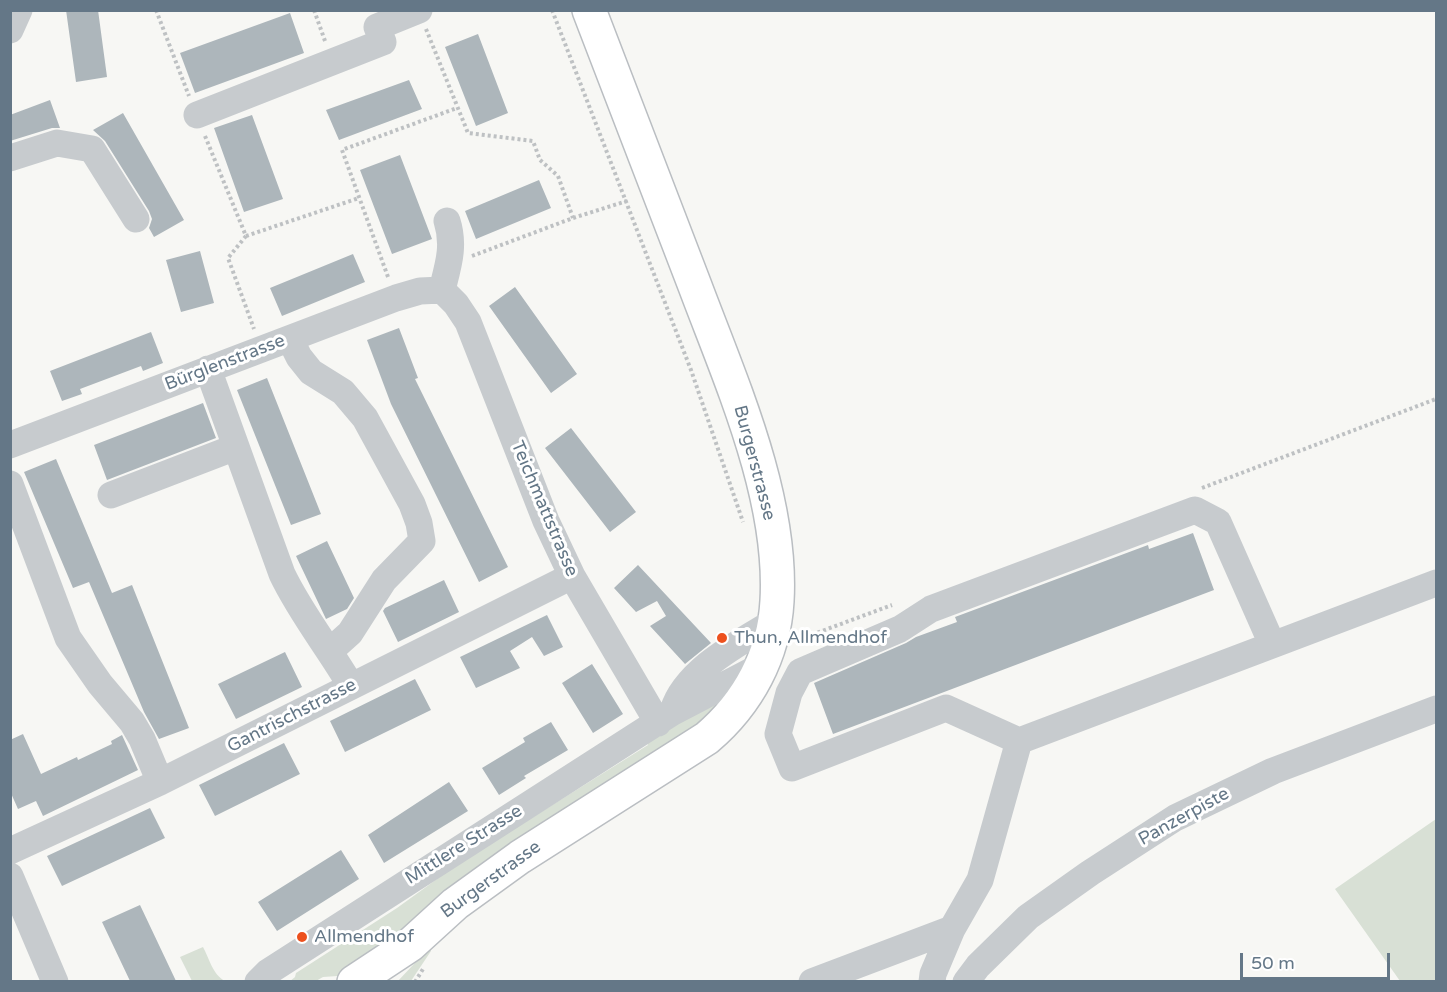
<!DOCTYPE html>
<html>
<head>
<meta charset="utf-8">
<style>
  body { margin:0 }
  #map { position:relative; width:1447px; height:992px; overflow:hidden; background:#f7f7f4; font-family:"Varela Round",sans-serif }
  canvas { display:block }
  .frame { position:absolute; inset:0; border:12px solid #647787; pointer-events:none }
  .scale { position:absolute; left:1240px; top:953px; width:150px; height:27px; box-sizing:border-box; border:3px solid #647787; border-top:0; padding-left:8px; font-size:18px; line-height:21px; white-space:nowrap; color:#647787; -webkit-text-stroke:4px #fff; paint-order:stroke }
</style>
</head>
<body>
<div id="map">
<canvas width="1447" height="992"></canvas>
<div class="frame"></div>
<div class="scale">50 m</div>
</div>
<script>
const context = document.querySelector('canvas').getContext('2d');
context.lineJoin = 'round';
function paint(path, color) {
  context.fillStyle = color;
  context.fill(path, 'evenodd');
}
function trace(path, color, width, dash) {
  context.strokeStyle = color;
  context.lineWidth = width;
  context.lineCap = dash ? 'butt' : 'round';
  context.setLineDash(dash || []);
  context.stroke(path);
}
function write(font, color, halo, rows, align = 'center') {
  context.font = font + ' "Varela Round",sans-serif';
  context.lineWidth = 6;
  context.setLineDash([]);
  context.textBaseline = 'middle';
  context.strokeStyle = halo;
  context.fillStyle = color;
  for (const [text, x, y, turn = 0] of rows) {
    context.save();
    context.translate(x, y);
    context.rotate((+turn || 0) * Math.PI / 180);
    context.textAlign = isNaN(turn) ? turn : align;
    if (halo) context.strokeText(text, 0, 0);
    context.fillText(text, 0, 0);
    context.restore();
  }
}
const green = new Path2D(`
  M726 694 701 726 352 975 323 977 316 981 289 982 295 977 296 973 397 908 455 866 648 745 645 740Z
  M1436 819V981H1400L1335 889Z
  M203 947C209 958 213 975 225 981H192L180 957Z
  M429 948 431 951 411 981 397 982Z`);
const building = new Path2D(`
  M66 10H98L107 77 76 82Z
  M290 13 304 53 195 93 180 53Z
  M478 34 508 113 476 126 445 47Z
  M409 80 422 109 339 140 326 110Z
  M50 100 60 128H52L10 141V115Z
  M123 113 184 220 154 237 149 228 152 219 149 211 105 141 93 130Z
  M252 115 283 199 244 212 214 128Z
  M400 155 432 239 392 254 360 170Z
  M539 180 551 208 476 239 465 211Z
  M200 251 214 303 181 312 166 260Z
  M353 254 365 282 282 316 270 288Z
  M515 287 577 374 551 393 489 306Z
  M399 328 418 378 415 379 508 567 479 582 391 404 367 340Z
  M151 332 163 363 143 371 141 366 80 389 82 394 62 401 50 371Z
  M267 378 321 514 291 525 237 390Z
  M203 403 216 438 107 480 94 445Z
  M571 428 636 512 610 532 545 448Z
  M56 459 112 593 132 585 189 728 159 739 144 712 89 582 73 588 24 472Z
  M1193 533 1214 590 833 734 814 683 906 643 916 637 957 622 955 617 1148 545 1149 549Z
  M327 541 354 598 347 609 326 619 296 556Z
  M638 565 711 643 685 664 650 626 666 616 657 601 636 612 614 588Z
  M444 580 459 612 398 642 383 611 385 608Z
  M547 615 563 647 544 656 532 637 510 651 520 668 476 688 460 657Z
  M285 652 302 687 236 719 218 684Z
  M592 664 623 714 593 733 562 683Z
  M415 679 431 710 345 752 330 721Z
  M551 722 568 750 524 776 526 778 499 795 482 768 525 742 523 738Z
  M23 734 41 774 77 757 78 760 112 744 111 741 122 735 138 770 43 816 36 801 18 809 10 791V740Z
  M284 743 300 774 215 816 199 785Z
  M449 782 468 811 384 863 368 835Z
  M150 808 165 838 62 886 47 856Z
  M341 850 359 879 277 931 258 902Z
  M140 905 176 981H130L102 922Z`);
const path = new Path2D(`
  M156 10 189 96
  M314 10 325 41
  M552 10 691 370 743 522
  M426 29 468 133 533 141 540 160 558 176 573 218
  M205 136 246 236 359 198
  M246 236 228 258 254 329
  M472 256 573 218 627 201
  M388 277 342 150 457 108
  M1202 488 1436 399
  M795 641 892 605
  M415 982 423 969`);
const minor = new Path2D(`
  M10 30 19 10
  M197 115 383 42 377 27 419 10
  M10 158 57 143 92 149 136 219
  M442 290 456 304 468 322 546 521 572 576 658 723
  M442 290C448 266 455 246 447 221
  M290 339 299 357 311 372 343 392 365 418 412 504 419 523 422 541 384 580 350 633 330 651
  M208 369 282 574C301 614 329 648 351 686
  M10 445 396 298 420 291 442 290
  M10 484 68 638 100 684 132 722 142 739 160 782
  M111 495 236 447
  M673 711C685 670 741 642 775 621
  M1019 741 946 708 792 768 778 734 789 693 800 672 900 629 931 609 1195 510 1218 522 1272 644
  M10 851 160 782 572 576
  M10 876 55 982
  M258 982 268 972 673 712 763 665
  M812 982 952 929
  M932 982 933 974 952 929 980 880 1019 741 1436 583
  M966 982 978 966 1028 917 1090 873 1175 818 1273 771 1436 709`);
const major = new Path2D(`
  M354 982 410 945 455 904 520 857 707 738C748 703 774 655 777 601 783 497 731 382 695 286 659 194 624 102 589 10`);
const markers = [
  [722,638,6,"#ed511e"],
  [302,937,6,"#ed511e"]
];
const streetNames = [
  ["Bürglenstrasse",225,363,-21],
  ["Burgerstrasse",754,463,75],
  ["Teichmattstrasse",544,509,67],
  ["Gantrischstrasse",292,716,-27],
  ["Panzerpiste",1184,817,-29],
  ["Mittlere Strasse",464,845,-32],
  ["Burgerstrasse",491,880,-36]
];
const poiNames = [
  ["Thun, Allmendhof",734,638],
  ["Allmendhof",314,937]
];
paint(green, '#d8e0d5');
paint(building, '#adb6bb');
trace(major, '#babec2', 36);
trace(path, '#bec1c3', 4, [3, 3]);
trace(minor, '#c7cbce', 27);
trace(major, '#fff', 33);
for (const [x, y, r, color] of markers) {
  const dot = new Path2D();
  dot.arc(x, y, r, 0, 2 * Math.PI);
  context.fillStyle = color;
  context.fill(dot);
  trace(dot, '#fff', 2);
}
write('18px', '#647787', '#fff', streetNames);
write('18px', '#647787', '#fff', poiNames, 'left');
</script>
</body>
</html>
